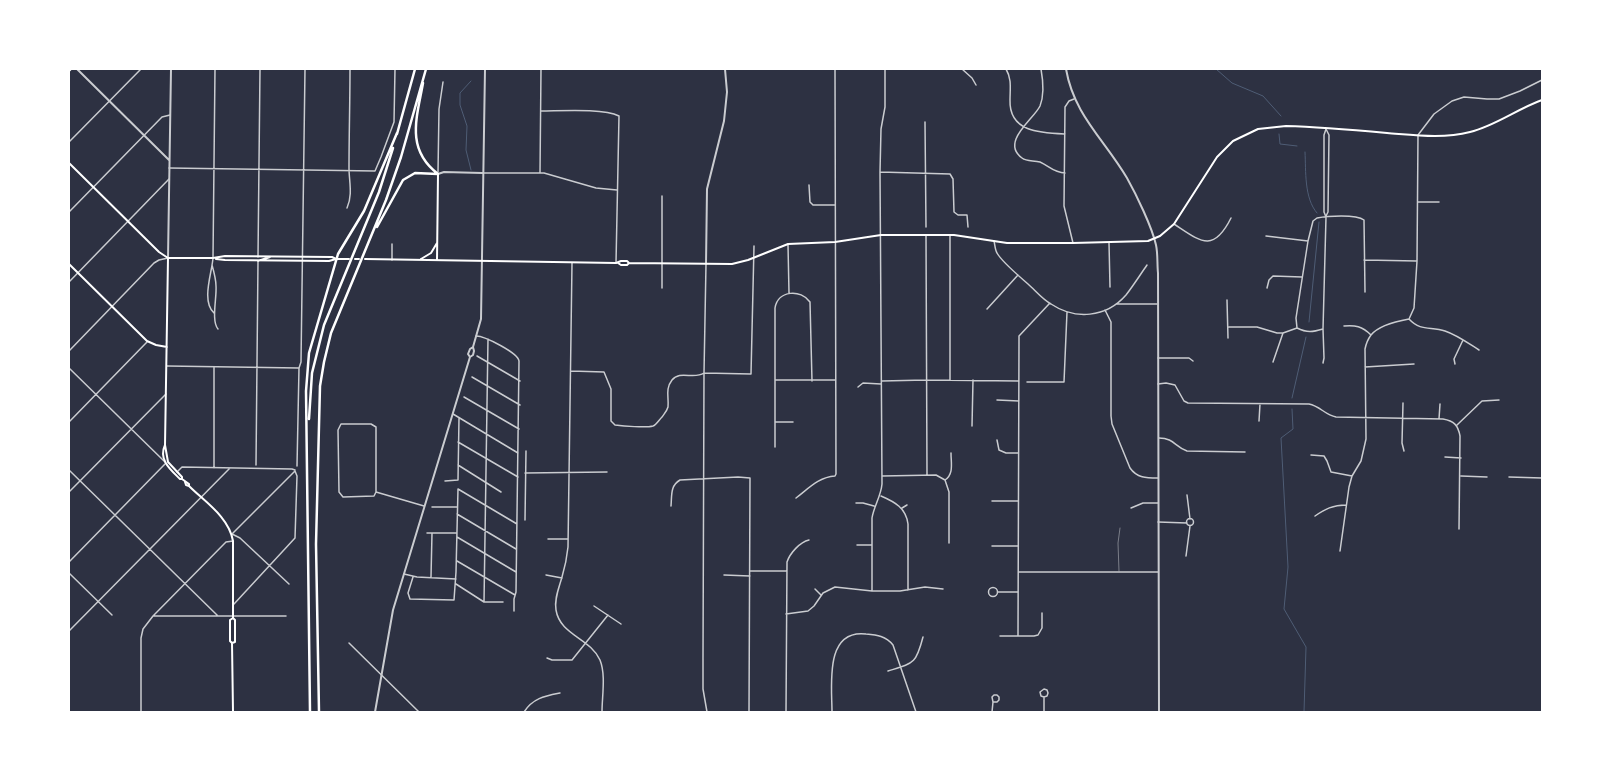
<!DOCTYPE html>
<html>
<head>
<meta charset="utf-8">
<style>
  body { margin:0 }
  #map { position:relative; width:1611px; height:781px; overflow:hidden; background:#2d3142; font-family:Ubuntu,sans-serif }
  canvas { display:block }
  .frame { position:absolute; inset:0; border:70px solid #fff; pointer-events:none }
</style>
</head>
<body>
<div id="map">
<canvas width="1611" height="781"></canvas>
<div class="frame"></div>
</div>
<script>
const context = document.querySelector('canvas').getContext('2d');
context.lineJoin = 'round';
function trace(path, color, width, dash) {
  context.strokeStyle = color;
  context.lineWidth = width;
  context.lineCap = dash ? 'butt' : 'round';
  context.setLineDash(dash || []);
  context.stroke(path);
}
const stream = new Path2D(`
  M1216 69 1232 83 1263 96 1281 116
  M1279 134 1280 144 1297 146
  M1305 152C1306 171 1304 198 1317 213
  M471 170 466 150 467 126 460 105V93L471 81
  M1309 322 1319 222
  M1292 398 1306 337
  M1292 409 1293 429 1281 438 1288 567 1284 609 1306 647 1304 712`);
const service = new Path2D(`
  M1119 571 1118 543 1120 528`);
const minor = new Path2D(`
  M962 69 972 78 976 85
  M1006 69C1012 79 1010 89 1010 100 1009 132 1040 133 1065 134
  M1041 69C1043 80 1044 96 1040 106 1034 119 1000 142 1022 158 1027 162 1034 160 1040 162 1049 166 1054 173 1065 173
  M541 111C560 111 603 108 619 116L616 263
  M925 122 926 227
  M69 142 141 69
  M169 168 375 171 381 157 394 122 395 69
  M438 172 439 109 443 82
  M880 172 950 174 953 179 954 212 958 215H967L968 227
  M484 173H544L596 188 617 190
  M540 173 541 69
  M809 185 810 202 813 205H835
  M1418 202H1439
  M347 208C353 195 349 181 349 168 349 135 350 102 350 69
  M69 212 162 117 170 115
  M1326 216 1328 212 1329 135 1326 129
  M1174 224C1200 241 1213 254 1231 218
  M926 235 927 475
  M950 235V380
  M1266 236 1308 241
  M994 241C995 245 995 250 997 253 1002 262 1019 276 1028 284 1035 290 1042 299 1051 304 1075 320 1106 318 1126 295 1133 286 1140 275 1147 265
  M1073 243 1064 206 1065 107 1069 101 1074 99
  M1109 243 1110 287
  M392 244V260
  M788 245 789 293
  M258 257 260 69
  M1364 260 1417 261
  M572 263 568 547C567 557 565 567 562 577 559 588 554 599 556 610 560 635 590 638 600 660 606 675 602 696 602 712
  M706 264 704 373 703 659V689L707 712
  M212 265C214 272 216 279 216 286 217 297 211 321 218 329
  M69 282 169 179
  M662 288V196
  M1267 288 1269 280 1273 276 1302 277
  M1227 300 1228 338
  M1116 304H1157
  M987 309 1018 275
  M1105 310 1111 322V416L1112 424 1130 468C1137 478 1146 478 1158 478
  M214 313C201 301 212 273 213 258L215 69
  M1409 319C1421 332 1431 326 1445 331 1457 335 1468 343 1479 350
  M1344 326C1355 325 1362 326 1371 335
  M1229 327H1257L1277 333H1283L1297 328C1307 333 1313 332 1323 329
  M1297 328 1296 318 1308 241 1313 221 1317 218C1327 216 1356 214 1364 220L1365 292
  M476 336C485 336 518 353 519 361L516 592 514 599V611
  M69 351 154 263 159 260 168 258
  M477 356 520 381
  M1158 358H1189L1193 361
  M1273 362 1283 333
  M1323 363 1324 358 1323 329 1326 217 1324 212V135L1326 129
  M1455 364 1454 359 1463 340
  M167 366 299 368
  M1365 367 1414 364
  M69 368 165 462
  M571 371 604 372 611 389V421L615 425C623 426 646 428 653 426 656 425 659 420 662 417 664 414 667 411 668 407 669 397 665 389 672 380 680 370 694 380 704 373L751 374 754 246
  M472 377 520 405
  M775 380H835
  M882 381 926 380 1019 381
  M1027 382H1064L1067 312
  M1158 384 1166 383 1175 385 1184 401 1188 403 1309 404C1320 406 1325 415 1336 417L1443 419C1454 421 1458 425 1460 436L1459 529
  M858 387 863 383 881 384
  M464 397 519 429
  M997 400 1019 401
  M1403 403 1402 443 1404 451
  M453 414 518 453
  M1439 419 1440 404
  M1259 421 1260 404
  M69 422 147 342
  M776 422H793
  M341 424H371L376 427V492L374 496 343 497 339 492 338 430Z
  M1457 425 1482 401 1499 400
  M972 426 973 380
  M1159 438C1174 438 1175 447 1187 451L1245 452
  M997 440 999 450 1006 453H1018
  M458 442 518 477
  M775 447V308C778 290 801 289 810 302L812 381
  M1311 455 1324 456 1327 461 1331 472 1352 476
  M1445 457 1461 458
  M256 465 258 261
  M458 465 501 492
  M297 466 299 368 301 362 305 69
  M214 468V367
  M69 470 218 616
  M177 472 182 467 292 469 295 470
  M525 473 607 472
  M882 476 936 475 945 480C954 474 951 463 951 453
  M1461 476 1487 477
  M1509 477 1542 478
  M945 480 949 492V543
  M445 481 458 480 459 418
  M69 492 166 394
  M376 492 424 506
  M1187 495 1190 519
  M881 496C895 502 906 508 908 524V590
  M796 498C809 488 819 477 835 476L836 474 835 69
  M992 501H1018
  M856 503H863L874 506
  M671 506C672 495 670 486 680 480L738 477 750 478 749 712
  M432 507H457
  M902 508 907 505
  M1131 508 1143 503H1158
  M457 514 516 549
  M1315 516C1325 509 1333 505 1346 505
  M1186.5 522a3.5 3.5 0 1 1 7 0a3.5 3.5 0 1 1-7 0Z
  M525 520 526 451
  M1158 522 1187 523
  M427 533H457
  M457 537 516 572
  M548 539H568
  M857 545H871
  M992 546H1018
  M1340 551 1349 487 1352 476 1361 461 1366 439 1365 349C1366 344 1368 339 1371 335 1379 325 1398 321 1409 319L1414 308 1417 261 1418 135 1434 114 1452 101 1464 97 1487 99H1499L1520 91 1542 80
  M1186 556 1190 526
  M457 561 515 595
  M69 562 165 464
  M750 571H786
  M1019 572H1158
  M69 573 112 615
  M404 574 417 577 456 579
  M546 575 562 578
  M724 575 750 576
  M413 577 408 593 410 599 454 600 456 572 458 489 517 524
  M431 577 432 533
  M289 584 240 538 232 534 295 471
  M456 584 484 602H503
  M988.5 592a4.5 4.5 0 1 1 9 0a4.5 4.5 0 1 1-9 0Z
  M815 589 821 595
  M872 591V518C874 506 881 496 882 484L880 172 881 129 885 107V69
  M998 592H1018
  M484 602 488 339
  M234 604 295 538 297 476 295 471
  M594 606 621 624
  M786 614 808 611 814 606 823 593 835 587 872 591H900L925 587 943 589
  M153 616H286
  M69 631 230 468
  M1000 636H1034L1038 635 1042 628V613
  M1018 636 1019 340V336L1049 304
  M349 643 419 712
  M547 658 552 660H572L608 615
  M888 671C914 663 916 664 923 637
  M141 712V638L143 629 153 616 226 542 233 541
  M524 712C533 698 545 696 560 693
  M786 712 787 562C790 553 800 542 809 540
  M832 712C832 686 824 629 866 634 877 635 886 636 893 645L916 712
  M992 712 993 702 992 697 994 695H997L999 697V700L997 702H993
  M1044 712V697L1047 696 1048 693 1047 690 1044 689 1040 692 1041 696 1044 697`);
const tertiary = new Path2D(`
  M77 69 169 160
  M1066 69C1074 115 1104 139 1127 178 1136 194 1152 227 1156 245 1158 254 1157 264 1158 273L1159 712
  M438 174 444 172 482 173
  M168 258 171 69
  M706 264 707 189 724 121 727 92 725 69
  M470 357 468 354 470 349 473 347
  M375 712 393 610 470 357 473 355 474 351 473 347 481 319 485 69`);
const secondary = new Path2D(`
  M69 71 71 69
  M69 163 159 252 168 258
  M168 258 165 445C158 460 171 470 180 479H182
  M168 258H213L225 256 332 257 336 259H349
  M216 259 225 260 329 261 336 259
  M355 259H359
  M365 259 616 263 621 261H627L629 263 732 264 748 260 788 244 835 242 881 235H954L1007 243H1073L1148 241 1160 236 1174 224 1217 157 1233 141 1258 129 1286 126C1320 127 1354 130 1387 133 1414 135 1443 139 1470 132 1495 126 1517 109 1542 100
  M421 259 431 253 437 243
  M437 260 438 174
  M258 261 270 257
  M618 263 621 265H627L629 263
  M69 264 147 341 156 345 167 347
  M165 445 168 462 182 477V479L189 484V486
  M185 482 186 485 189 486C205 502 229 517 233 541V618L235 620V642L232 643
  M232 643 233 712
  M232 643 230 641V620L233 618`);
const motorway = new Path2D(`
  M423 83C417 117 405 149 438 174
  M397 134 415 69
  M377 227 403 180 415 173 438 174
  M309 419 312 373 324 325 379 192 393 148
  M310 712 306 391 309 353 338 254 364 211 397 133
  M319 712 316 544 320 386 324 362 331 333 386 200 401 157 426 69`);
trace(stream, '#4f5d75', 1);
trace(service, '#caccd0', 0.5);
trace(minor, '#caccd0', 1.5);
trace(tertiary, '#caccd0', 2);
trace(secondary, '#fff', 2);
trace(motorway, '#fff', 2.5);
</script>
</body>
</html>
